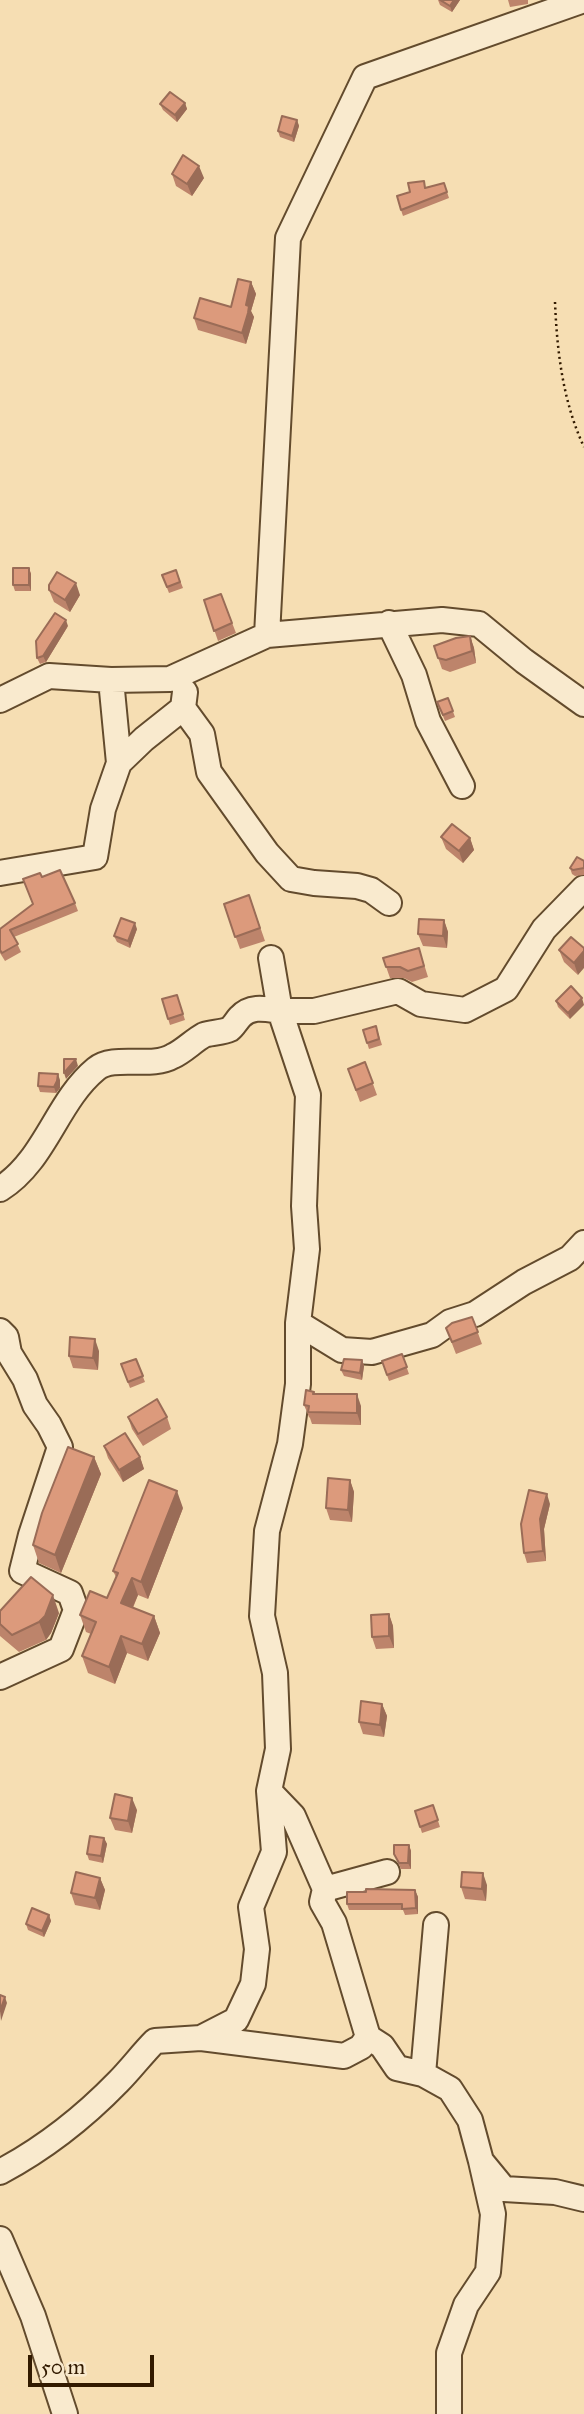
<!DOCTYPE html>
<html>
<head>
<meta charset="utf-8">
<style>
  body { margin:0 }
  #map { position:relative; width:584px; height:2414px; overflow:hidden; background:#f6deb3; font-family:"IM FELL Great Primer",serif }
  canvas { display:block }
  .scale { position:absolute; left:28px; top:2355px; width:126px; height:32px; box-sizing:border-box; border:4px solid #321a00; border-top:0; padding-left:9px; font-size:21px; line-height:24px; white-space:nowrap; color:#321a00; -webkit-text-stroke:5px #f9eace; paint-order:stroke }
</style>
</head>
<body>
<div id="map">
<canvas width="584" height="2414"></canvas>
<div class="scale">50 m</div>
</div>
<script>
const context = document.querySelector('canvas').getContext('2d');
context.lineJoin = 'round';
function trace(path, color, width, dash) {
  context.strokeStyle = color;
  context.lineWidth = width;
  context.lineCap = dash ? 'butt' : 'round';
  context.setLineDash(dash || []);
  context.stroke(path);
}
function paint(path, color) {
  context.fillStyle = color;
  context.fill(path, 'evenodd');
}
const path = new Path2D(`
  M555 302C557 352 563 402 584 447`);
const minor = new Path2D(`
  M389 623 414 675 428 721 462 786
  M267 635 288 238 365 77 584 0
  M0 700 49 676 111 680 170 679 267 635 442 620 479 624 524 661 584 704
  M183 708 202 734 209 772 267 853 291 879 314 883 357 886 371 890 389 903
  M119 763 144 739 183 708 185 692
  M0 873 95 857 103 809 119 763 111 680
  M271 958 280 1011H314L398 991 421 1004 465 1010 506 989 544 929 584 888
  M0 1189C46 1160 56 1102 96 1069 114 1054 151 1069 173 1056 184 1051 193 1041 204 1035 212 1032 222 1033 230 1029 233 1027 237 1020 240 1017 251 1005 266 1009 280 1011L308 1095 304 1206 307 1249 298 1323V1384L290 1444 267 1531 262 1616 275 1673 278 1749 269 1791 293 1816 325 1889 387 1872
  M298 1323 342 1350 372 1352 432 1335 450 1322 475 1314 524 1282 570 1258 584 1243
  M0 1331 6 1337 9 1353 25 1379 35 1405 49 1425 60 1447 31 1535 22 1571 70 1593 76 1610 61 1649 0 1677
  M325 1889 322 1902 334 1923 368 2037 382 2046 397 2068 423 2074 436 1925
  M201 2038 344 2056 361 2047 368 2037
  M423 2074 450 2089 470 2120 481 2161 504 2189 555 2192 584 2199
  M0 2172C43 2149 84 2117 118 2082 131 2069 142 2054 155 2041L201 2038 236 2020 253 1984 257 1949 251 1907 274 1852 269 1791
  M0 2239 33 2316 65 2414
  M449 2414V2353L466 2305 488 2272 493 2214 481 2161`);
const wall = new Path2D(`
  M438 0H460L452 12 440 5Z
  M508 0H528V4L510 7Z
  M185 103 187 109 177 122 163 110 160 104Z
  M297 120 299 126 294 142 280 137 278 131Z
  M172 174 204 178 192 196 176 186Z
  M444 183 449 198 403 216 401 210 426 188Z
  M251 282 256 294 251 311 254 317 252 324 246 344 198 330 194 318 231 307Z
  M29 568 31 574V591H15L13 585Z
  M176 570 183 588 169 593 162 575Z
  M49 590 80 595 70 612 54 602Z
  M221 594 236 633 218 641 204 600Z
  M68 626 46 662 40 664 37 658Z
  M470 636 474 648 476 663 450 672 442 669 434 646Z
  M448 698 455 717 445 721 437 702Z
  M441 837 470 838 474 850 463 863 446 849Z
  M584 861V875L575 876 572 874 570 868Z
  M42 877 75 903 78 911 14 937 21 952 5 961 0 953V929L33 904Z
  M249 895 265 941 240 949 224 904Z
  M444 920 448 932 447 948 423 946 418 934Z
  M137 929 130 948 117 942 114 936Z
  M571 937 578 975 564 962 559 950Z
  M419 948 428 977 412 982 404 978H390L383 958Z
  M571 986 570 1019 558 1007 556 1001Z
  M177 995 185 1020 170 1025 162 999Z
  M376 1026 382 1045 369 1049 363 1030Z
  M365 1062 377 1095 360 1102 348 1069Z
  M60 1080V1088L56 1093 40 1092 38 1086Z
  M472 1317 482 1344 456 1354 446 1328Z
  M99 1351 98 1370 73 1368 69 1356Z
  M402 1354 409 1374 389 1381 382 1361Z
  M136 1359 145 1382 130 1388 121 1364Z
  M362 1360 364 1366 362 1380 344 1376 341 1370Z
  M314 1392 315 1394 361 1406V1425L312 1424 310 1418 309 1417 304 1405Z
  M128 1417H167L171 1429 143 1446 132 1429Z
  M104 1446 140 1457 144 1469 123 1482 108 1458Z
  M94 1457 101 1474 61 1573 39 1563 33 1545Z
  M350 1480 354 1492 352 1522 330 1520 326 1508Z
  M550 1504 544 1529 546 1561 527 1563 524 1553Z
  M183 1508 148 1599 138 1595 133 1608 154 1616 160 1633 148 1661 127 1653 115 1684 88 1673 82 1656 91 1634 86 1632 80 1615 107 1598 116 1577 113 1571Z
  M0 1611 59 1613 51 1633 46 1640 19 1652 0 1636Z
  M389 1614 393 1626 394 1648 376 1649 372 1637Z
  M382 1704 387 1716 384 1737 363 1734 359 1722Z
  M433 1805 440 1827 422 1833 415 1811Z
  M137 1810 132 1833 115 1830 110 1818Z
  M104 1838 107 1844 103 1863 89 1860 87 1854Z
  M409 1845 411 1851V1869H401L394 1854Z
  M100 1878 105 1890 100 1910 75 1905 71 1893Z
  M487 1885 486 1901 465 1899 461 1887Z
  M415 1890 418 1897V1914L405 1915 403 1910H349L347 1904Z
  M49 1915 51 1921 44 1937 28 1930 26 1924Z`);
const shadedWall = new Path2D(`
  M454 0H460L452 12 450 6Z
  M185 103 187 109 177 122 175 115Z
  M297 120 299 126 294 142 292 136Z
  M199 166 204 178 192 196 187 184Z
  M251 282 256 294 251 311 254 317 252 324 246 344 242 333 246 305Z
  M29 568 31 574V591L29 585Z
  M76 583 80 595 70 612 65 600Z
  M66 620 68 626 46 662 43 656Z
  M470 636 474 648 476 663 472 651Z
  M470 838 474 850 463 863 459 851Z
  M444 920 448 932 447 948 443 936Z
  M135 923 137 929 130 948 128 941Z
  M584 951V968L578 975 574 963Z
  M582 998 584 1005 570 1019 568 1013Z
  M76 1059 78 1066 66 1079 64 1073Z
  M58 1074 60 1080V1088L56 1093 54 1087Z
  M95 1339 99 1351 98 1370 93 1358Z
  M362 1360 364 1366 362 1380 360 1373Z
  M357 1394 361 1406V1425L357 1413Z
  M94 1457 101 1474 61 1573 55 1555Z
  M140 1457 144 1469 123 1482 119 1470Z
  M350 1480 354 1492 352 1522 348 1510Z
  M177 1491 183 1508 148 1599 141 1582Z
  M547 1494 550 1504 544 1529 546 1561 543 1551 540 1519Z
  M132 1578 138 1595 127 1620 121 1603Z
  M53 1595 59 1613 51 1633 46 1640 39 1622Z
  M389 1614 393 1626 394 1648 389 1636Z
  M154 1616 160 1633 148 1661 142 1644Z
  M121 1636 127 1653 115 1684 109 1667Z
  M382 1704 387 1716 384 1737 380 1725Z
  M132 1798 137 1810 132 1833 128 1821Z
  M104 1838 107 1844 103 1863 101 1856Z
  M409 1845 411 1851V1869L408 1863Z
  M483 1873 487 1885 486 1901 482 1889Z
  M100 1878 105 1890 100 1910 95 1898Z
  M415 1890 418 1897V1914L416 1908Z
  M49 1915 51 1921 44 1937 42 1931Z
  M5 1997 7 2003 1 2021 0 2011Z`);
const building = new Path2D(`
  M440 0H454L450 6Z
  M170 92 185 103 175 115 160 104Z
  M282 116 297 120 292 136 278 131Z
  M183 155 199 166 187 184 172 174Z
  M424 181 425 188 444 183 447 192 401 210 397 196 410 192 408 183Z
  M238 279 251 282 246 305 249 306 248 313 242 333 194 318 200 298 231 307Z
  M13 568H29V585H13Z
  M176 570 180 582 167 587 162 575Z
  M57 572 76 583 65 600 49 590V585Z
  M221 594 232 623 214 631 204 600Z
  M55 613 66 620 43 656 37 658 36 641Z
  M470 636 472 651 446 660 438 658 434 646 456 638Z
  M448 698 453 711 443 715 437 702Z
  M452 824 470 838 459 851 441 837Z
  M577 857 584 861V868L573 870 570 868Z
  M60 870 75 903 10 930 18 944 2 953 0 950V929L33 904 23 879 40 873 42 877Z
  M249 895 260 928 235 937 224 904Z
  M121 918 135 923 128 941 114 936Z
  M419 919 444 920 443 936 418 934Z
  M571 937 584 948V951L574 963 559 950Z
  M419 948 424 966 408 971 400 967H386L383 958Z
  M571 986 582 998 568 1013 556 1001Z
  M177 995 183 1014 168 1019 162 999Z
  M376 1026 379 1039 367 1043 363 1030Z
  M64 1059H76L64 1073Z
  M365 1062 373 1083 356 1090 348 1069Z
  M39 1073 58 1074 57 1081 54 1087 38 1086Z
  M472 1317 478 1332 452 1342 446 1328 452 1323Z
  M70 1337 95 1339 93 1358 69 1356Z
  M402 1354 407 1367 387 1375 382 1361Z
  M136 1359 143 1376 128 1382 121 1364Z
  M344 1359 362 1360 360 1373 341 1370Z
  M306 1390 314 1392 313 1394H357V1413L308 1412 309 1406 304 1405Z
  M157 1399 167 1417 138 1434 128 1417Z
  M125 1433 140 1457 119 1470 104 1446Z
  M68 1447 94 1457 55 1555 33 1545 42 1513Z
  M328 1478 350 1480 348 1510 326 1508Z
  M149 1480 177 1491 141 1582 132 1578 121 1603 154 1616 142 1644 121 1636 109 1667 82 1656 96 1622 80 1615 90 1591 107 1598 118 1573 113 1571Z
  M529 1490 547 1494 540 1519 543 1551 524 1553 521 1524Z
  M31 1577 53 1595 45 1616 39 1622 12 1635 0 1624V1611Z
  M389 1614V1636L372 1637 371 1615Z
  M361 1701 382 1704 380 1725 359 1722Z
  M115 1794 132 1798 128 1821 110 1818Z
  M433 1805 438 1820 420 1827 415 1811Z
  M90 1836 104 1838 101 1856 87 1854Z
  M394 1845H409L408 1863H399L394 1854Z
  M76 1872 100 1878 95 1898 71 1893Z
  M462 1872 483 1873 482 1889 461 1887Z
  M366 1889 415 1890 416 1908 402 1909V1904H347V1892H366Z
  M32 1908 49 1915 42 1931 26 1924Z
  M0 1995 5 1997 0 2011Z`);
trace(minor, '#634b2d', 28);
trace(path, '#321a00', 2.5, [2, 3.5]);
trace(minor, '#f9eace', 24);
paint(wall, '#bd846b');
paint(shadedWall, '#9a6c57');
paint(building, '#dc9a7c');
trace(building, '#9a6c57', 2);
</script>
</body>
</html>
